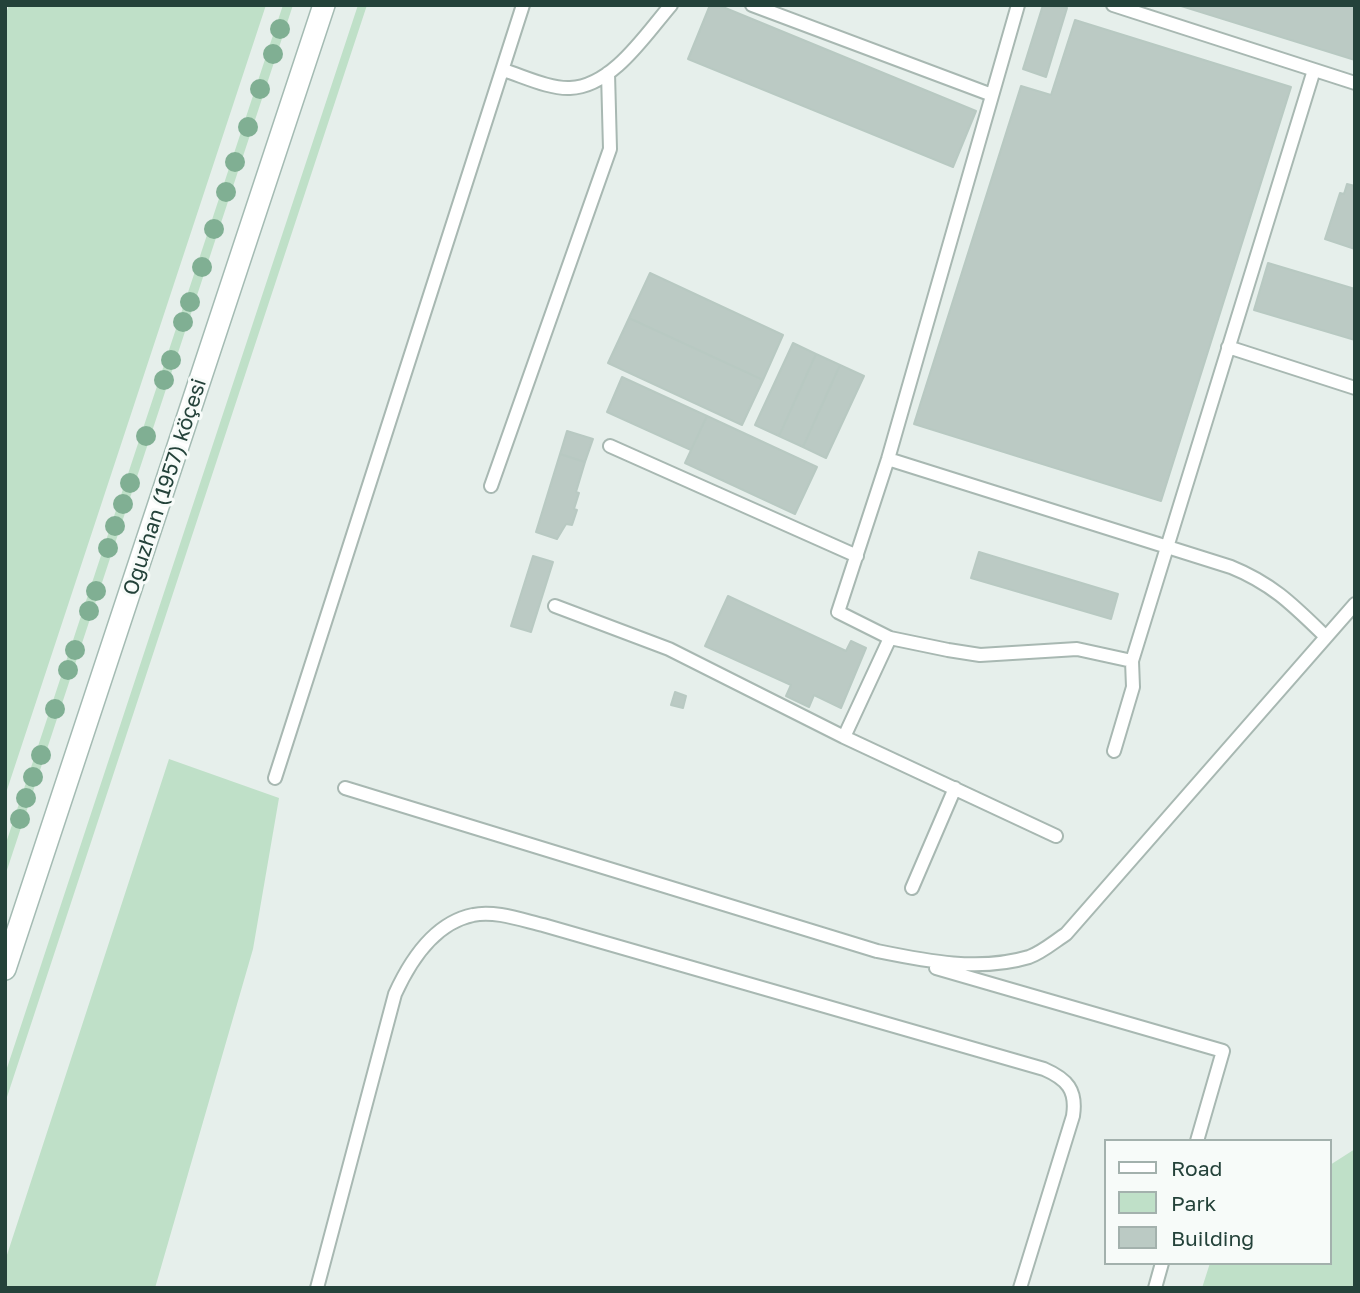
<!DOCTYPE html>
<html>
<head>
<meta charset="utf-8">
<style>
  body { margin:0 }
  #map { position:relative; width:1360px; height:1293px; overflow:hidden; background:#e6efeb; font-family:"Golos Text",sans-serif }
  canvas { display:block }
  .frame { position:absolute; inset:0; border:7px solid #24423a; pointer-events:none }
  .legend { position:absolute; left:1104px; top:1139px; width:228px; height:126px; box-sizing:border-box; background:#f7fbf9; border:2px solid #a3b1ad; margin:0; padding:9px 12px; list-style:none; font-size:21px; color:#24423a }
  .legend li { display:flex; align-items:center; gap:14px; height:35px }
  .legend b { width:35px; border:2px solid #a3b1ad }
</style>
</head>
<body>
<div id="map">
<canvas width="1360" height="1293"></canvas>
<div class="frame"></div>
<ul class="legend">
<li><b style="height:9px;background:#fff"></b>Road</li>
<li><b style="height:19px;background:#bfe0c8"></b>Park</li>
<li><b style="height:19px;background:#bbcac4"></b>Building</li>
</ul>
</div>
<script>
const context = document.querySelector('canvas').getContext('2d');
context.lineJoin = 'round';
function paint(path, color) {
  context.fillStyle = color;
  context.fill(path, 'evenodd');
}
function trace(path, color, width, dash) {
  context.strokeStyle = color;
  context.lineWidth = width;
  context.lineCap = dash ? 'butt' : 'round';
  context.setLineDash(dash || []);
  context.stroke(path);
}
function write(font, color, halo, rows, align = 'center') {
  context.font = font + ' "Golos Text",sans-serif';
  context.lineWidth = 6;
  context.setLineDash([]);
  context.textBaseline = 'middle';
  context.strokeStyle = halo;
  context.fillStyle = color;
  for (const [text, x, y, turn = 0] of rows) {
    context.save();
    context.translate(x, y);
    context.rotate((+turn || 0) * Math.PI / 180);
    context.textAlign = isNaN(turn) ? turn : align;
    if (halo) context.strokeText(text, 0, 0);
    context.fillText(text, 0, 0);
    context.restore();
  }
}
const green = new Path2D(`
  M9 5H266L5 796V16Z
  M283 5H293L5 876V846Z
  M358 5H367L5 1103V1074Z
  M169 759 279 798 253 949 155 1288H5V1261Z
  M1355 1149V1288H1202L1210 1263H1330V1165Z`);
const building = new Path2D(`
  M710 5H718L976 111 953 167 688 59Z
  M1043 5 1067 8 1046 77 1023 69Z
  M1178 5H1355V60Z
  M1075 20 1291 87 1161 501 914 424 1021 86 1051 95Z
  M1347 184 1355 186V249L1325 239 1340 193 1344 194Z
  M1268 263 1355 289V340L1254 310Z
  M650 273 783 335 763 380 629 318Z
  M629 318 763 380 742 425 608 363Z
  M793 343 816 354 779 436 755 425Z
  M816 354 840 365 803 447 779 436Z
  M840 365 864 376 826 458 803 447Z
  M622 377 707 416 691 450 607 412Z
  M707 416 817 467 795 514 685 463Z
  M567 431 593 439 585 462 560 454Z
  M560 454 585 462 576 492 579 493 574 509 577 510 572 525 566 524 557 539 536 532Z
  M979 552 1118 594 1111 619 971 578Z
  M533 556 553 562 531 632 511 626Z
  M728 596 846 651 851 641 866 648 841 708 814 695 809 707 786 696 791 685 705 646Z
  M675 692 686 696 683 708 671 705Z`);
const service = new Path2D(`
  M752 5 992 95
  M1018 5 888 459 838 612 890 638 948 650 980 655 1077 649 1132 661
  M1113 5 1355 83
  M503 70C523 76 549 89 570 88 612 87 646 34 671 5
  M1228 347 1355 388
  M610 446 857 556
  M888 459 1231 567C1273 584 1294 606 1326 637
  M491 486 610 149 608 73
  M555 606 669 649 844 737 1056 836
  M844 737 890 638
  M1114 751 1133 687 1132 661 1314 70
  M275 778 523 5
  M345 788 877 951C926 961 979 972 1029 957 1041 953 1054 942 1066 934L1355 604
  M912 888 955 788
  M936 968 1223 1051 1197 1141
  M317 1288 395 994C410 961 434 923 473 915 494 910 522 920 543 925L1044 1069C1067 1079 1077 1090 1073 1116L1020 1288
  M1155 1288 1162 1263`);
const secondary = new Path2D(`
  M5 969 324 5`);
const trees = [
  [280,29],
  [273,54],
  [260,89],
  [248,127],
  [235,162],
  [226,192],
  [214,229],
  [202,267],
  [190,302],
  [183,322],
  [171,360],
  [164,380],
  [146,436],
  [130,483],
  [123,504],
  [115,526],
  [108,548],
  [96,591],
  [89,611],
  [75,650],
  [68,670],
  [55,709],
  [41,755],
  [33,777],
  [26,798],
  [20,819]
];
const streetNames = [
  ["Oguzhan (1957) köçesi",165,487,-72]
];
paint(green, '#bfe0c8');
paint(building, '#bbcac4');
trace(building, '#b8c9c2', 2);
trace(service, '#a8b8b2', 16);
trace(secondary, '#a4bbb3', 24);
trace(service, '#fff', 12);
trace(secondary, '#fff', 21);
context.fillStyle = '#80af93';
for (const [x, y] of trees) {
  context.beginPath();
  context.arc(x, y, 10, 0, 2 * Math.PI);
  context.fill();
}
write('21px', '#24423a', '#f7fbf9', streetNames);
</script>
</body>
</html>
